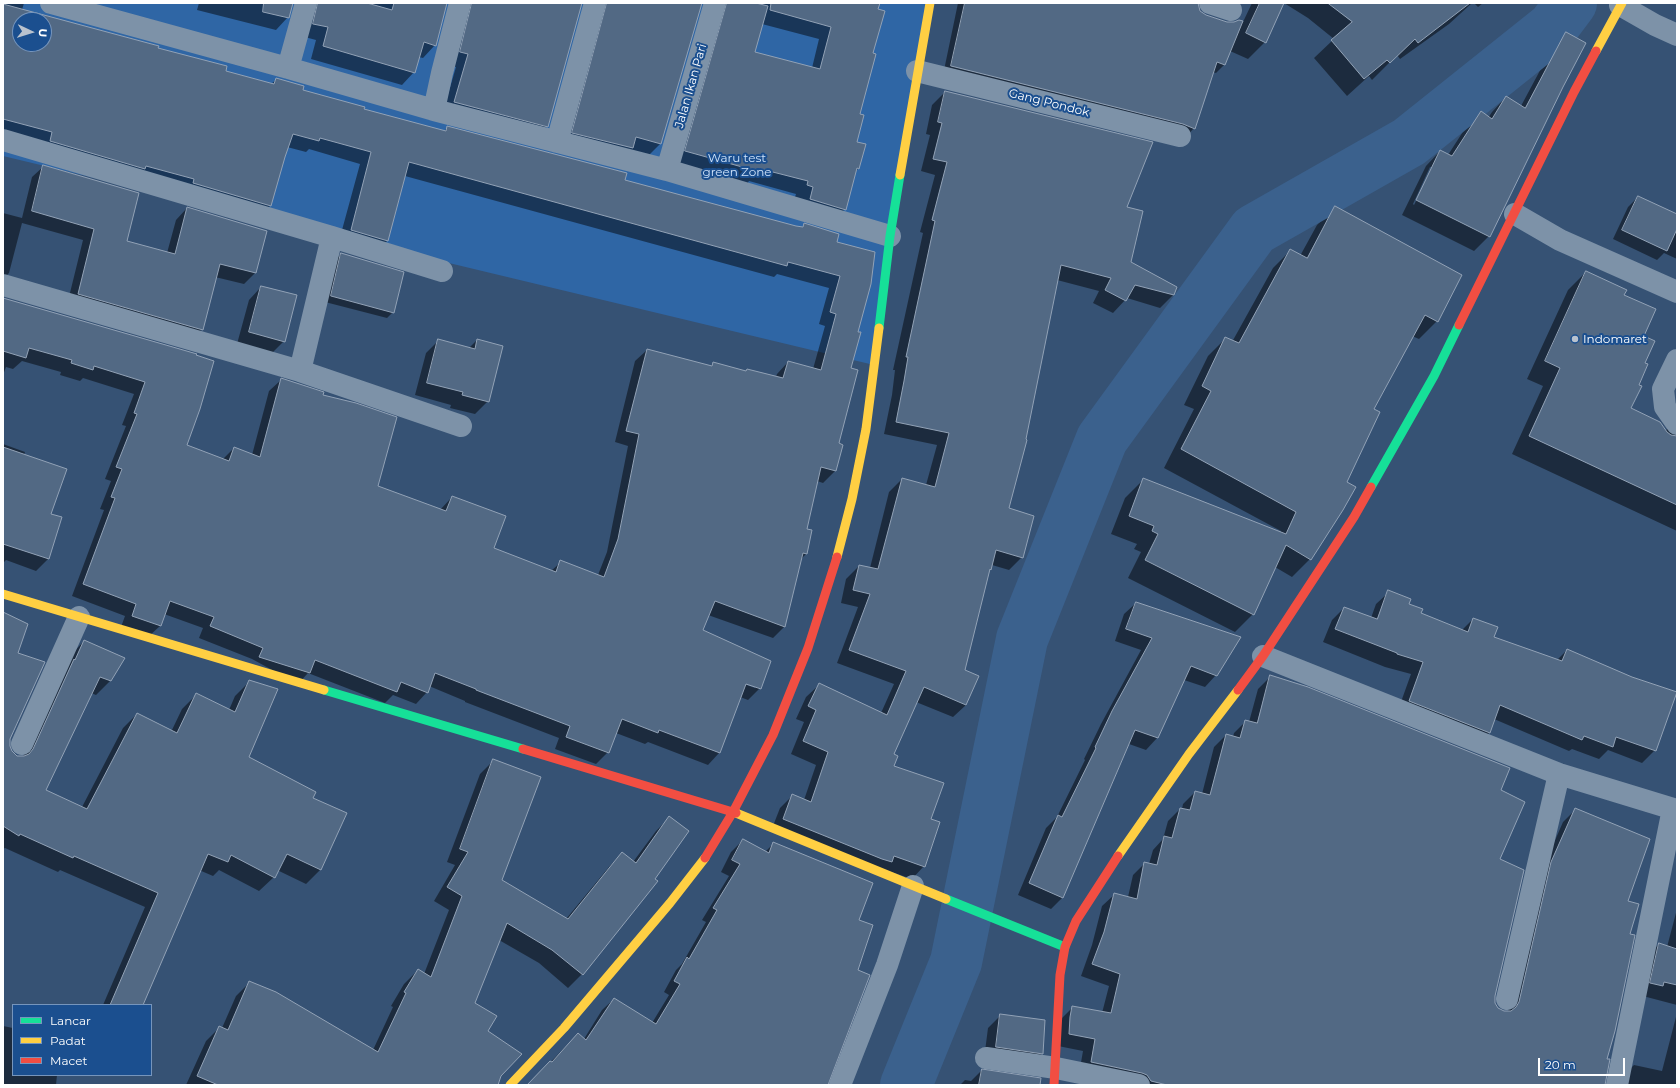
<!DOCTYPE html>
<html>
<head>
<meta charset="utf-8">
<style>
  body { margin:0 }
  #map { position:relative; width:1680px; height:1088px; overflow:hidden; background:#365274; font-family:Montserrat,sans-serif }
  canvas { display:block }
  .frame { position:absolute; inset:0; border:4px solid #fff; pointer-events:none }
  .legend { position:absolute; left:12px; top:1004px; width:140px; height:72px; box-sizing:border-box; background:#1b4f8f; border:1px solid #7695bc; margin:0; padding:5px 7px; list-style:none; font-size:12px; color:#fff }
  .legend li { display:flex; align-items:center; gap:8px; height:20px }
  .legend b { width:20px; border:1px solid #7695bc }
  .north { position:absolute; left:12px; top:12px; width:40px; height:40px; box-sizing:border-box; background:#1b4f8f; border:1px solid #7695bc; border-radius:50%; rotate:94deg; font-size:11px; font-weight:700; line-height:16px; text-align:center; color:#fff }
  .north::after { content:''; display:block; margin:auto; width:14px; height:18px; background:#b9c2ce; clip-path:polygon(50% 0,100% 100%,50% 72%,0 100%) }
  .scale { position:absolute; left:1538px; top:1058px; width:87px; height:18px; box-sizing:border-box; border:2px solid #fff; border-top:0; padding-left:5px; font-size:12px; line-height:14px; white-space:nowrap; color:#fff; -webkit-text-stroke:3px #1b4f8f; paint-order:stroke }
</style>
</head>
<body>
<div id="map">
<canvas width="1680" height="1088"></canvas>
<div class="frame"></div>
<ul class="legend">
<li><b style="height:5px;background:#16e098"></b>Lancar</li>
<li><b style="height:5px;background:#ffcf43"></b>Padat</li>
<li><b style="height:5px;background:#f24e42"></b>Macet</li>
</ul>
<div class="north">U</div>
<div class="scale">20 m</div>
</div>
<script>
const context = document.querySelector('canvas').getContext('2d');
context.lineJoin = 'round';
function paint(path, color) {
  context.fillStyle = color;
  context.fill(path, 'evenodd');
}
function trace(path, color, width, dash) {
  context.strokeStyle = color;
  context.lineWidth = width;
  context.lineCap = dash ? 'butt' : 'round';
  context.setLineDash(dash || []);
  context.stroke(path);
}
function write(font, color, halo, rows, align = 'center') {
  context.font = font + ' Montserrat,sans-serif';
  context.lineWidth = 4;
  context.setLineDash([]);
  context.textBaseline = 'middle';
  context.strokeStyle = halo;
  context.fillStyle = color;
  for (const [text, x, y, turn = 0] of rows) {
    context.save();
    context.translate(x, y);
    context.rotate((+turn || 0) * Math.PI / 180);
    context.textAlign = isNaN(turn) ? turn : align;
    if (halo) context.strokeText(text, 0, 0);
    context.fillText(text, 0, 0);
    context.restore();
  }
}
const green = new Path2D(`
  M3 3H930L874 365 3 156ZM20 20H44V44H20Z`);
const shadow = new Path2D(`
  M3 3H24L22 10 157 49 225 71 271 84 277 79 302 91 363 110 444 131 448 127 624 181 801 228 804 225 836 242 857 332 838 444 842 445 835 471 823 483 817 481 806 530 807 553 801 559 784 627 773 638 708 615 702 630 760 688 748 700 740 697 719 753 708 765 648 742 645 744 616 733 608 752 596 764 555 749 559 738 465 702V701L429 686 427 692 416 704 393 695 385 703 308 673 298 684 252 659 199 638 203 628 164 614 160 626 148 637 121 627 125 616 72 596 104 510 100 509 111 481 105 479 126 426 122 425 134 394 83 378 80 381 60 375 61 372 22 361 13 369 6 367 3 375V299L195 355 186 446 223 459 234 448 252 455 269 391 281 380 322 395 377 486 440 510 452 497 493 549 551 571 561 562 598 575 607 552 628 446 615 442 635 361 647 350 710 367 713 363 745 372 776 377 777 374 788 362 813 369 825 326 819 324 829 288 777 274 774 277 405 176 387 241 376 253 339 241 360 164 309 149 306 152 287 147 270 206 259 217 3 134ZM20 20H44V44H20ZM741 683 755 686V688Z
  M199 3H446L435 45 423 58 419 57 414 72 402 85 311 59 316 40 301 36 297 3H293L288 17 276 30 197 10Z
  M446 3H704H701L660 144 648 156 561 145 586 3H581L547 126 535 138 442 115 456 67 448 65 451 3Z
  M705 3H879L872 54 859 115 856 143 859 168 855 172 845 209 832 222 795 197 796 194 749 181 747 184 674 164ZM762 24 819 39 812 68 754 53Z
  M958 3H1197L1200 12 1206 16 1227 23H1234L1239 21 1243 22 1252 3H1283L1265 42 1248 59 1230 51 1224 65 1216 73 1213 72 1194 128 1186 137 943 75Z
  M1284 3H1472L1449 24 1400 59 1397 55 1372 80 1369 76 1347 96 1314 58 1334 39 1308 18Z
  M1474 3H1483L1478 7Z
  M1566 33 1489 236 1474 251 1402 215 1426 166 1440 151 1448 155 1466 127 1481 113 1488 118 1492 112 1506 97 1521 106 1552 48ZM1430 167H1433L1414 205 1413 204Z
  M945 92 1126 207 1129 262 1176 287 1173 295 1160 308 1127 298 1113 313 1093 303 1099 291 1057 280 1008 509 1022 557 1009 570 992 565 988 572 964 671 966 705 953 717 916 702 892 754V767L930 820 924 866 912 879 771 831 780 808 792 796 804 800 816 765 791 754 804 722 796 719 806 697 819 685 881 713 894 684 837 663 858 607 841 603 846 579 859 566 870 568 889 492 902 479 926 485 937 445 884 434 892 395 895 370H893L923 233 920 232 935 175 921 171 930 135 926 134 932 105Z
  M44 166 125 242 167 253 176 220 187 208 255 273 244 284 215 277 202 329 190 341 67 305 83 240 22 223 9 273 3 279V213L22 218 32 177Z
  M1638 197 1677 216V259L1664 253 1657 260 1613 239 1628 207Z
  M1335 207 1461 275 1437 321 1419 339 1412 336 1373 409 1310 559 1292 577 1275 567 1253 614 1235 632 1128 578 1141 552 1134 549 1137 544 1111 534 1125 498 1143 480 1281 533V531L1164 468 1194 409 1184 405 1208 356 1226 338 1232 342 1273 268 1291 250 1300 256 1317 225Z
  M341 254 393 312 387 318 325 302 335 260Z
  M1586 272 1623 296 1642 337 1644 363 1630 409 1660 423 1666 431 1677 406V531L1512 454 1543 386 1527 379 1568 290Z
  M261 287 284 341 271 354 237 344 249 300Z
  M439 340 469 348 477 340 488 401 475 414 450 408 451 405 415 395 426 353Z
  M3 444 25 452 24 455 50 514 61 518 48 559 36 571 6 560 3 563Z
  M1389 592 1420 614 1462 630 1473 619 1493 638 1556 661 1567 650 1655 750 1642 763 1608 750 1599 759 1572 749 1569 751 1494 719 1489 733 1477 745 1397 713 1411 674 1385 667 1323 642 1332 620 1344 608 1371 618 1376 604Z
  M1136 603 1216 675 1205 687 1184 680 1157 738 1146 750 1129 744 1062 898 1051 909 1018 895 1046 828 1057 817 1085 760 1084 759 1101 724 1141 650 1115 641 1124 614Z
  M3 611 17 653 9 746 11 752 17 756 23 757 60 675 70 656 84 641 110 681 96 695 91 693 45 790 82 807 123 728 137 714 171 732 182 709 197 694 229 710 235 696 249 682 248 757 312 798 320 870 306 884 277 870 274 877 259 891 219 870 213 876 199 870 142 1005H103L145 907 60 870 58 872 5 848 3 849Z
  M1270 677 1500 791 1494 996V1003L1498 1009 1504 1012H1508L1540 875 1563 822 1575 810 1626 901 1629 935 1606 1059 1604 1085H1130L1079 1074 1083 1051 1058 1046 1060 1020 1072 1008 1102 1013 1109 986 1081 976 1092 945 1102 906 1115 894 1128 897 1133 875 1145 863 1149 864 1153 850 1163 839 1168 821 1180 809H1182L1183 804 1195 792 1202 794 1214 747 1226 735 1233 737 1234 733 1246 721 1249 722 1258 689Z
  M494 760 501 880 566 919 609 867 622 853 633 862 656 831 669 818 582 974 568 988 539 963 499 940 474 1004 486 1031 500 1076 497 1085H186L206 1041 220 1027 222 1028 236 996 250 982 373 1050 393 1007 391 1006 404 984 418 970 424 974 449 910 434 901 455 865 447 862 480 774Z
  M743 840 765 852 774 843 857 921 856 970 827 1085H528L578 1034 584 1039 602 1010 614 999 652 1023 669 995 664 992 676 970 682 964 706 922 702 920 729 876 721 872 731 852Z
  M1677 909V908V1005L1639 995 1647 956 1659 944 1667 947Z
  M1677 1013V1085H1621L1622 1077 1634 1065 1662 1071Z
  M1001 1015 1042 1053 1030 1066 984 1059 988 1028Z
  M3 1026 13 1028V1075H57L56 1085H3Z
  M982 1070 1039 1085H960L965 1080 971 1081Z`);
const river = new Path2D(`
  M906 1085 956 962 1022 639 1102 439 1254 230 1409 142 1553 27 1571 3`);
const building = new Path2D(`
  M264 3H293L289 18 263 12Z
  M318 3H367L392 10 394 3H447L436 46 424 42 415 73 323 46 328 27 313 24Z
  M472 3H582L548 127 454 102 468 54 460 52Z
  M607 3H702L661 144 636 137 633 148 572 133Z
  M727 3H756L768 6 755 52 820 69 831 27 770 10 771 3H880L878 9 885 11 873 53 876 54 860 114 864 115 857 142 866 144 859 169 857 168 846 210 810 199 813 187 807 185 808 181 761 169 760 172 685 151Z
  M965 3H1198L1200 11 1206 15 1227 22H1234L1239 20 1243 21 1225 65 1217 62 1195 129 1183 124 951 66Z
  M1260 3H1284L1266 43 1246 33Z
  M1328 3H1470L1418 43 1415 39 1390 63 1387 60 1364 79 1331 40 1352 22Z
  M3 4 159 46 158 48 227 66 226 71 274 84 276 78 304 86 303 90 365 107 364 109 446 131 447 126 627 173 625 180 796 226 803 227 804 223 839 234 837 242 875 252 871 284 858 332H861L851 368 858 370 839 443 843 445 836 471 821 467 807 529 812 530 807 554 803 553 785 627 715 601 703 630 771 661 761 689 746 684 720 753 659 730 658 733 622 719 609 753 566 737 570 726 476 690V689L435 673 428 693 401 682 397 692 315 660 310 673 259 657 263 648 210 626 214 617 170 601 161 626 132 616 136 604 83 584 115 498 111 497 122 469 116 467 137 414 134 413 145 382 94 366 93 370 71 363 72 360 29 348 26 358 3 351V298L197 354 196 355 214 361 200 409 187 445 229 461 234 447 260 457 281 378 324 392 323 395 356 403 397 417 378 486 446 511 452 496 506 516 494 548 556 572 560 560 604 577 618 539 639 434 626 431 647 349 712 366 713 362 746 371 747 369 783 378 788 361 821 370 836 314 830 312 840 276 788 262 787 266 409 162 388 241 351 230 371 152 320 138 319 141 293 134 285 157 271 206 193 183 194 179 146 166 145 169 50 141 52 132 3 119ZM20 20H44V44H20Z
  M1566 32 1586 43 1563 87 1490 237 1416 200 1440 150 1452 156 1481 111 1492 119 1506 96 1525 108Z
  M945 91 1153 142 1127 207 1143 211 1131 262 1177 287 1174 295 1135 285 1126 301 1105 290 1111 278 1061 265 1026 439 1027 440 1009 508 1034 516 1023 558 996 550 991 570 990 569 965 670 979 676 966 705 924 687 894 754 898 756 894 766 944 783 931 819 940 822 925 867 894 856 892 862 882 859 783 819 792 794 811 802 828 752 803 741 816 710 808 706 819 683 887 715 906 671 849 650 870 594 853 590 859 565 878 569 902 478 935 487 949 433 896 422 904 381 908 357H906L935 221 932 220 947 162 933 159 942 123 938 122Z
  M43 165 139 193 127 241 175 254 187 207 267 231 256 273 220 264 203 330 78 294 94 229 32 211Z
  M1638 196 1677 214V229L1667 251 1622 230Z
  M1335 206 1462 275 1438 322 1425 315 1374 409 1380 412 1347 482 1356 487 1343 510 1311 560 1286 545 1254 615 1145 560 1158 534 1152 531 1154 526 1129 516 1143 478 1286 534 1296 512 1181 449 1211 391 1202 386 1225 337 1239 343 1290 249 1307 258Z
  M341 253 404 272 394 313 331 296Z
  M1586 271 1627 290 1624 295 1656 309 1644 336 1655 341 1645 363 1648 364 1639 385 1642 386 1631 408 1660 422 1667 432 1671 435 1677 436V505L1529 436 1560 368 1545 361Z
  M261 286 297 295 285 342 249 332Z
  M438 339 475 349 477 339 503 346 489 402 462 395 463 392 427 383Z
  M3 447 67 469 51 514 62 517 49 559 3 544Z
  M1388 590 1411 599 1409 604 1423 609 1421 613 1468 632 1473 618 1498 627 1494 637 1562 661 1567 649 1632 677 1677 692 1656 751 1616 737 1613 747 1584 736 1582 740 1500 705 1490 733 1409 701 1423 662 1397 654V653L1335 629 1344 607 1377 619Z
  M1136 602 1241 637 1217 676 1191 666 1158 738 1135 730 1063 898 1029 883 1058 815 1062 817 1096 748 1095 747 1112 711 1152 638 1126 629Z
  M3 612 28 624 18 653 45 662 10 739V746L12 751 17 756H24L29 754 33 749 74 659 75 660 84 640 125 658 111 681 100 677 46 790 87 809 137 713 177 733 196 693 235 712 249 680 278 689 249 757 316 792 313 798 347 813 321 870 287 854 275 878 231 855 228 862 208 854 143 1005H110L158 893 74 856 73 858 20 834 19 836 3 826Z
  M1270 675 1308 687 1510 768 1501 790 1525 802 1500 859 1524 870 1495 996V1003L1498 1008 1504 1011H1511L1516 1007 1519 1002 1551 862 1575 808 1650 839 1628 901 1639 904 1630 934 1635 935 1615 1031 1607 1059H1610L1605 1085H1167L1151 1081 1147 1075 1142 1073 1091 1062 1095 1039 1069 1034 1070 1017 1072 1006 1111 1013 1120 974 1092 964 1104 932 1114 893 1137 899 1144 862 1157 865 1164 836 1172 838 1180 808 1190 810 1195 791 1210 795 1226 734 1240 738 1245 720 1257 723Z
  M493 759 541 777 502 880 568 919 622 852 636 863 669 816 689 831 655 879 658 881 583 975 552 950 507 923 475 1003 497 1016 488 1031 522 1054 501 1076 498 1085H218L197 1076 219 1026 228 1030 249 981 276 992 378 1052 406 993 404 992 418 969 431 977 462 896 447 887 468 852 460 849Z
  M743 839 769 853 773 842 873 883 859 920 873 925 858 970 870 975 828 1085H527L550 1061 552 1062 578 1033 586 1040 614 998 656 1024 680 984 674 981 687 957 689 959 717 910 713 908 740 864 732 860Z
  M1659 943 1677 949V985L1664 982 1663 986 1650 983Z
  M1000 1014 1045 1020 1043 1054 996 1047Z
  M982 1069 1041 1078 1040 1085H979Z`);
const street = new Path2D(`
  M51 3 288 68 434 110 667 170 890 236
  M1210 3 1231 10
  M1620 5 1655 25 1677 35
  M288 68 306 3
  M917 71 1180 136
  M434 110 442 73 460 3
  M3 140 332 237 442 271
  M557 142 595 3
  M667 170 715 3
  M1515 214 1560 240 1677 292
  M3 285 300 371 461 426
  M1677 360 1663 389 1665 407 1677 424
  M300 371 332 237
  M1263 656 1559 774 1677 810
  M22 744 79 617
  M1507 999 1559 774
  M986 1058 1056 1068 1139 1085
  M840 1085 887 965 913 886
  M1617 1085 1673 809`);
const fast = new Path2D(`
  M879 328 890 236 900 175
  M1371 487 1434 376 1459 325
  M324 690 523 749
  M946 899 1065 947`);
const slow = new Path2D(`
  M1596 51 1622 3
  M900 175 930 3
  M837 557 852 499 866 429 879 328
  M3 594 324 690
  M736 813 946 899
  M1118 856 1189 754 1238 690
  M510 1085 564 1028 670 903 705 858`);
const jam = new Path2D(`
  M1459 325 1574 92 1596 51
  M1238 690 1263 656 1354 517 1371 487
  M523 749 736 813
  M705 858 733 812 773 735 808 648 837 557
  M1054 1085 1060 975 1065 947 1076 921 1118 856`);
const markers = [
  [1575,339,4,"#b9c2ce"]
];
const streetNames = [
  ["Jalan Ikan Pari",691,86,-74],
  ["Gang Pondok",1049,103,14]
];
const parkNames = [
  ["Waru test",737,158],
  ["green Zone",737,172]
];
const poiNames = [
  ["Indomaret",1583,339]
];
paint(green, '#2f66a5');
paint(shadow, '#0007');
trace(river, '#3b618d', 52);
paint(building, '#526984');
trace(building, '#92a2b6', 1);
trace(street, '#7d92a8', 22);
trace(fast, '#16e098', 9);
trace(slow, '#ffcf43', 9);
trace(jam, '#f24e42', 9);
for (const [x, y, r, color] of markers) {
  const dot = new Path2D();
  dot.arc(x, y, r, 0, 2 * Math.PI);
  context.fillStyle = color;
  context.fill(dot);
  trace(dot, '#1b4f8f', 1.5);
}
write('12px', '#fff', '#1b4f8f', streetNames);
write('12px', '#cfe3fa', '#1b4f8f', parkNames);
write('12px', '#fff', '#1b4f8f', poiNames, 'left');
</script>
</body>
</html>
